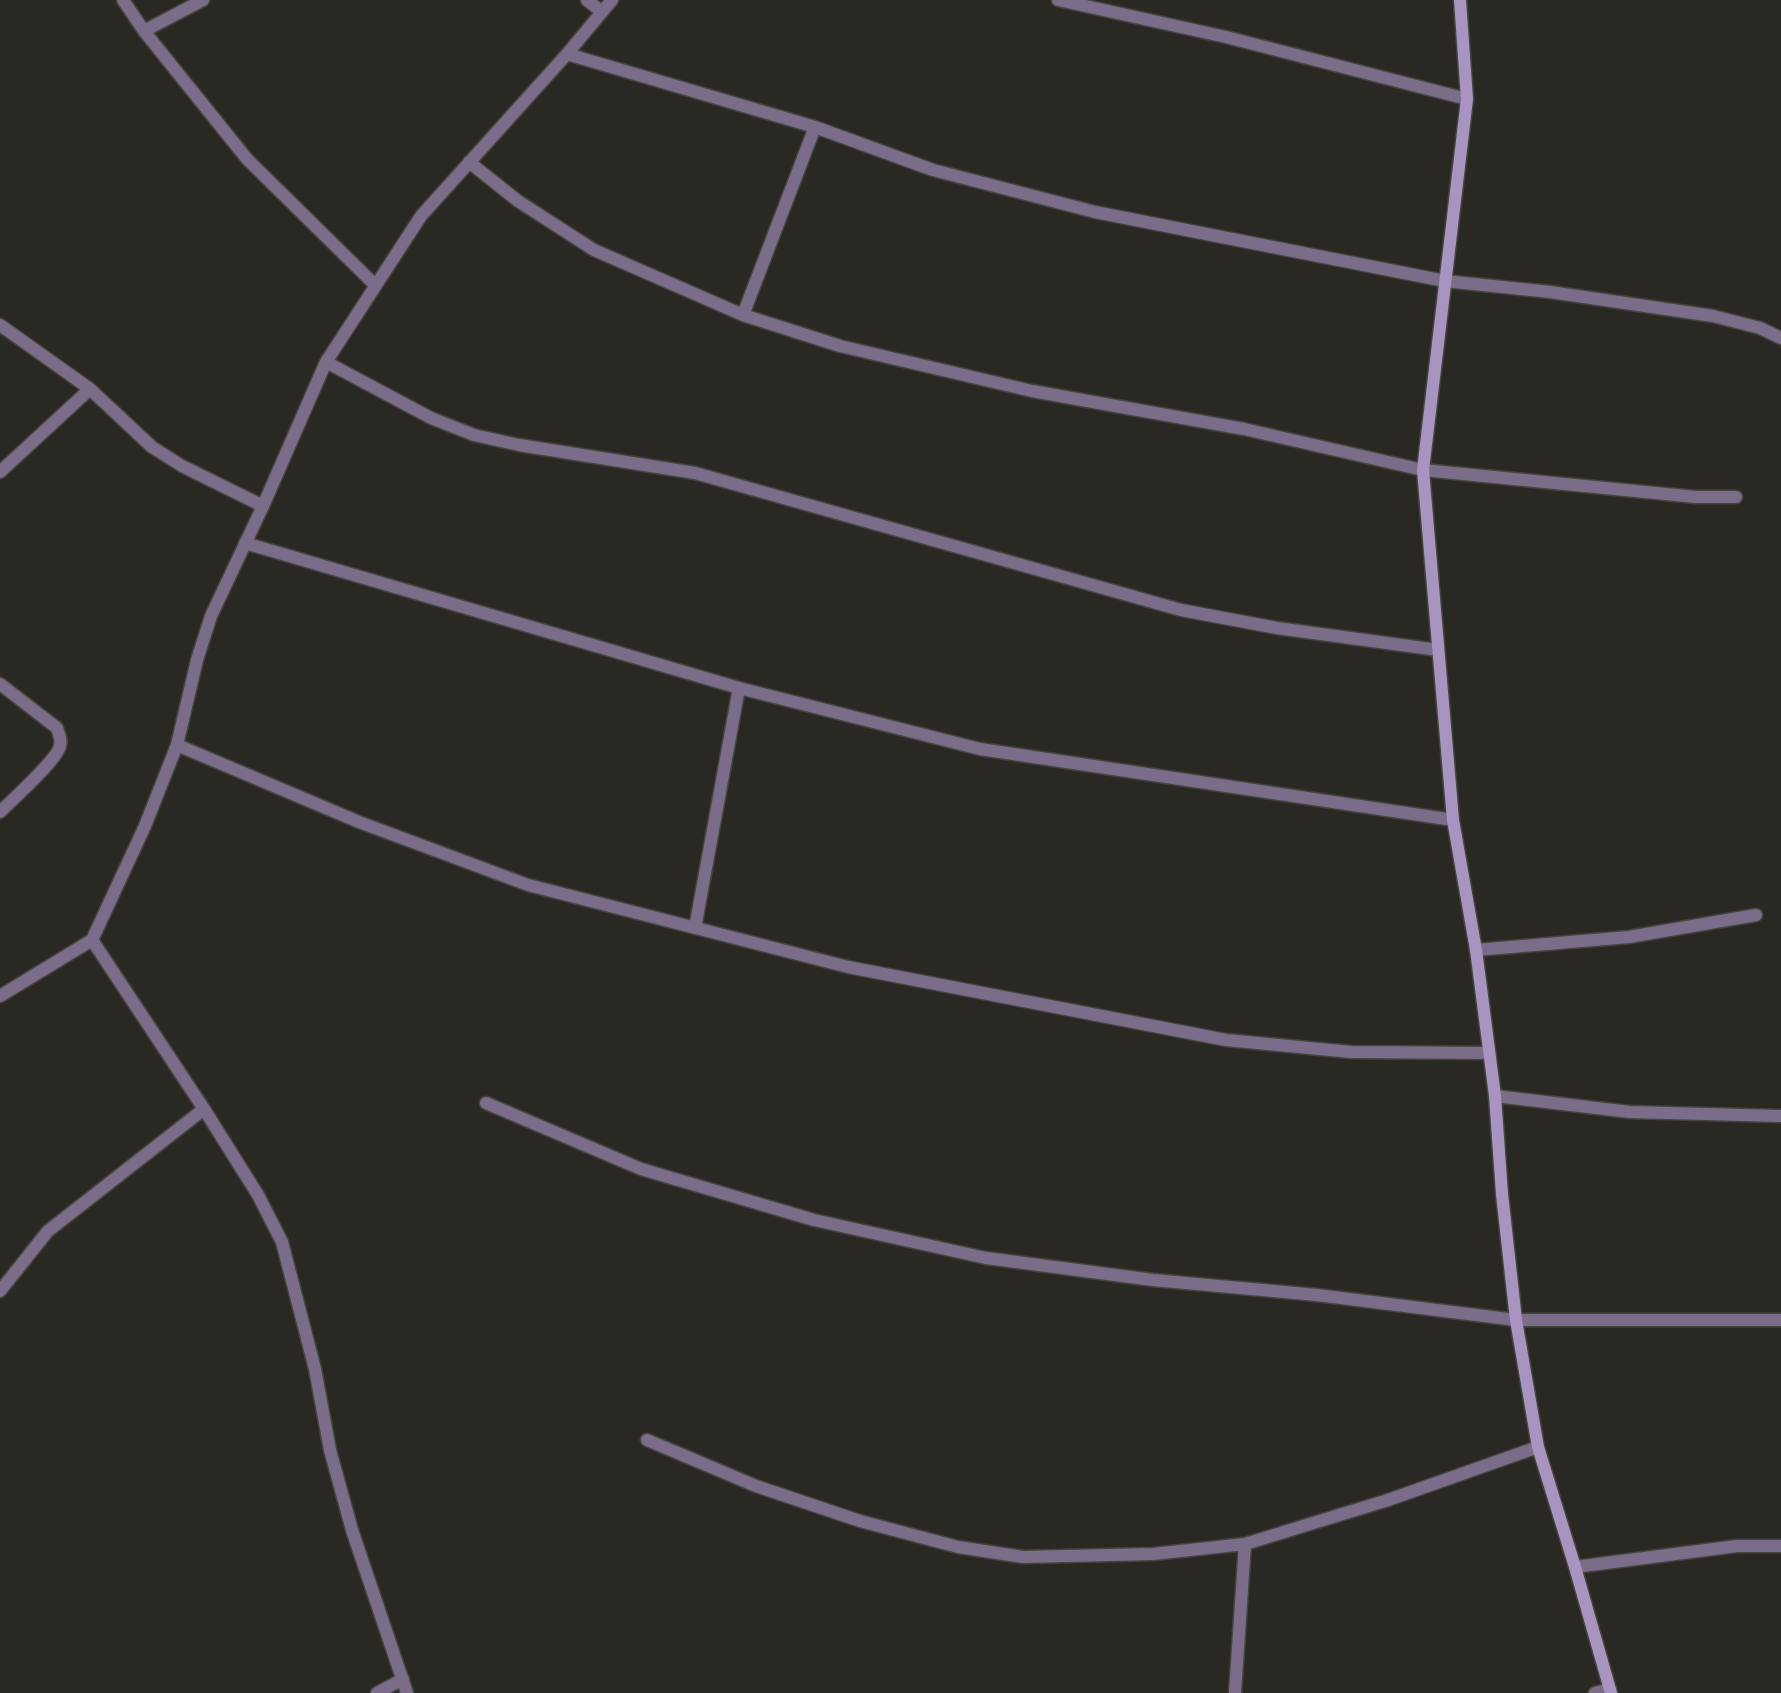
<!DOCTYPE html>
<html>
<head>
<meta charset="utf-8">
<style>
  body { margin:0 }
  canvas { display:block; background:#2a2823 }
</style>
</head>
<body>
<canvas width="1781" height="1693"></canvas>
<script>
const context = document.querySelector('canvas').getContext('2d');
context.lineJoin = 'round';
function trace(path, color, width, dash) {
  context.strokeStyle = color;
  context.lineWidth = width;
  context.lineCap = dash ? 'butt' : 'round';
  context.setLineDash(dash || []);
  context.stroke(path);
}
const street = new Path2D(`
  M123 0 144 31 247 159 375 285
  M587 0 602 12
  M1058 0 1226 37 1467 99
  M144 31 203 0
  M567 54 815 127 933 170 1095 212 1445 281 1550 292 1713 316 1760 328 1781 338
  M469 162 518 201 594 250 743 315 840 346 1032 391 1244 429 1423 470 1696 497H1736
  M743 315 815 127
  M0 325 90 389 152 447 182 466 263 506
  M326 362 431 418 474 435 519 445 695 473 1181 610 1277 628 1438 650
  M0 472 90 389
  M245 543 739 688 980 749 1453 820
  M0 684 57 728C59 735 62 740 60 746 57 760 12 800 0 812
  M177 745 359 822 528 885 848 967 1226 1040 1351 1052 1489 1053
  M695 928 739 688
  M92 940 204 1109 258 1195 282 1242 315 1369 330 1450 352 1530 407 1693
  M1476 950 1629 937 1756 915
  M0 996 92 940 145 826 177 745 197 660 211 616 263 506 326 362 421 216 567 54 612 0
  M1495 1096 1630 1112 1781 1116
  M486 1103 641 1169 814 1220 986 1258 1153 1280 1317 1295 1516 1320H1781
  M0 1291 48 1231 204 1109
  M647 1440 756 1486 860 1521 958 1547 1023 1557 1153 1554 1245 1544 1388 1500 1538 1447
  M1575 1567 1737 1546H1781
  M377 1693 403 1679
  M1235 1693 1245 1544
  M1595 1693 1610 1689`);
const secondary = new Path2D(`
  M1460 0 1467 99 1423 470 1453 820 1476 950 1495 1096 1502 1194 1516 1320 1538 1447 1575 1567 1611 1693`);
trace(street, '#46443f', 15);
trace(secondary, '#46443f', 15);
trace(street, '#7b6d89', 12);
trace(secondary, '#a994c1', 12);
</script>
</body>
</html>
